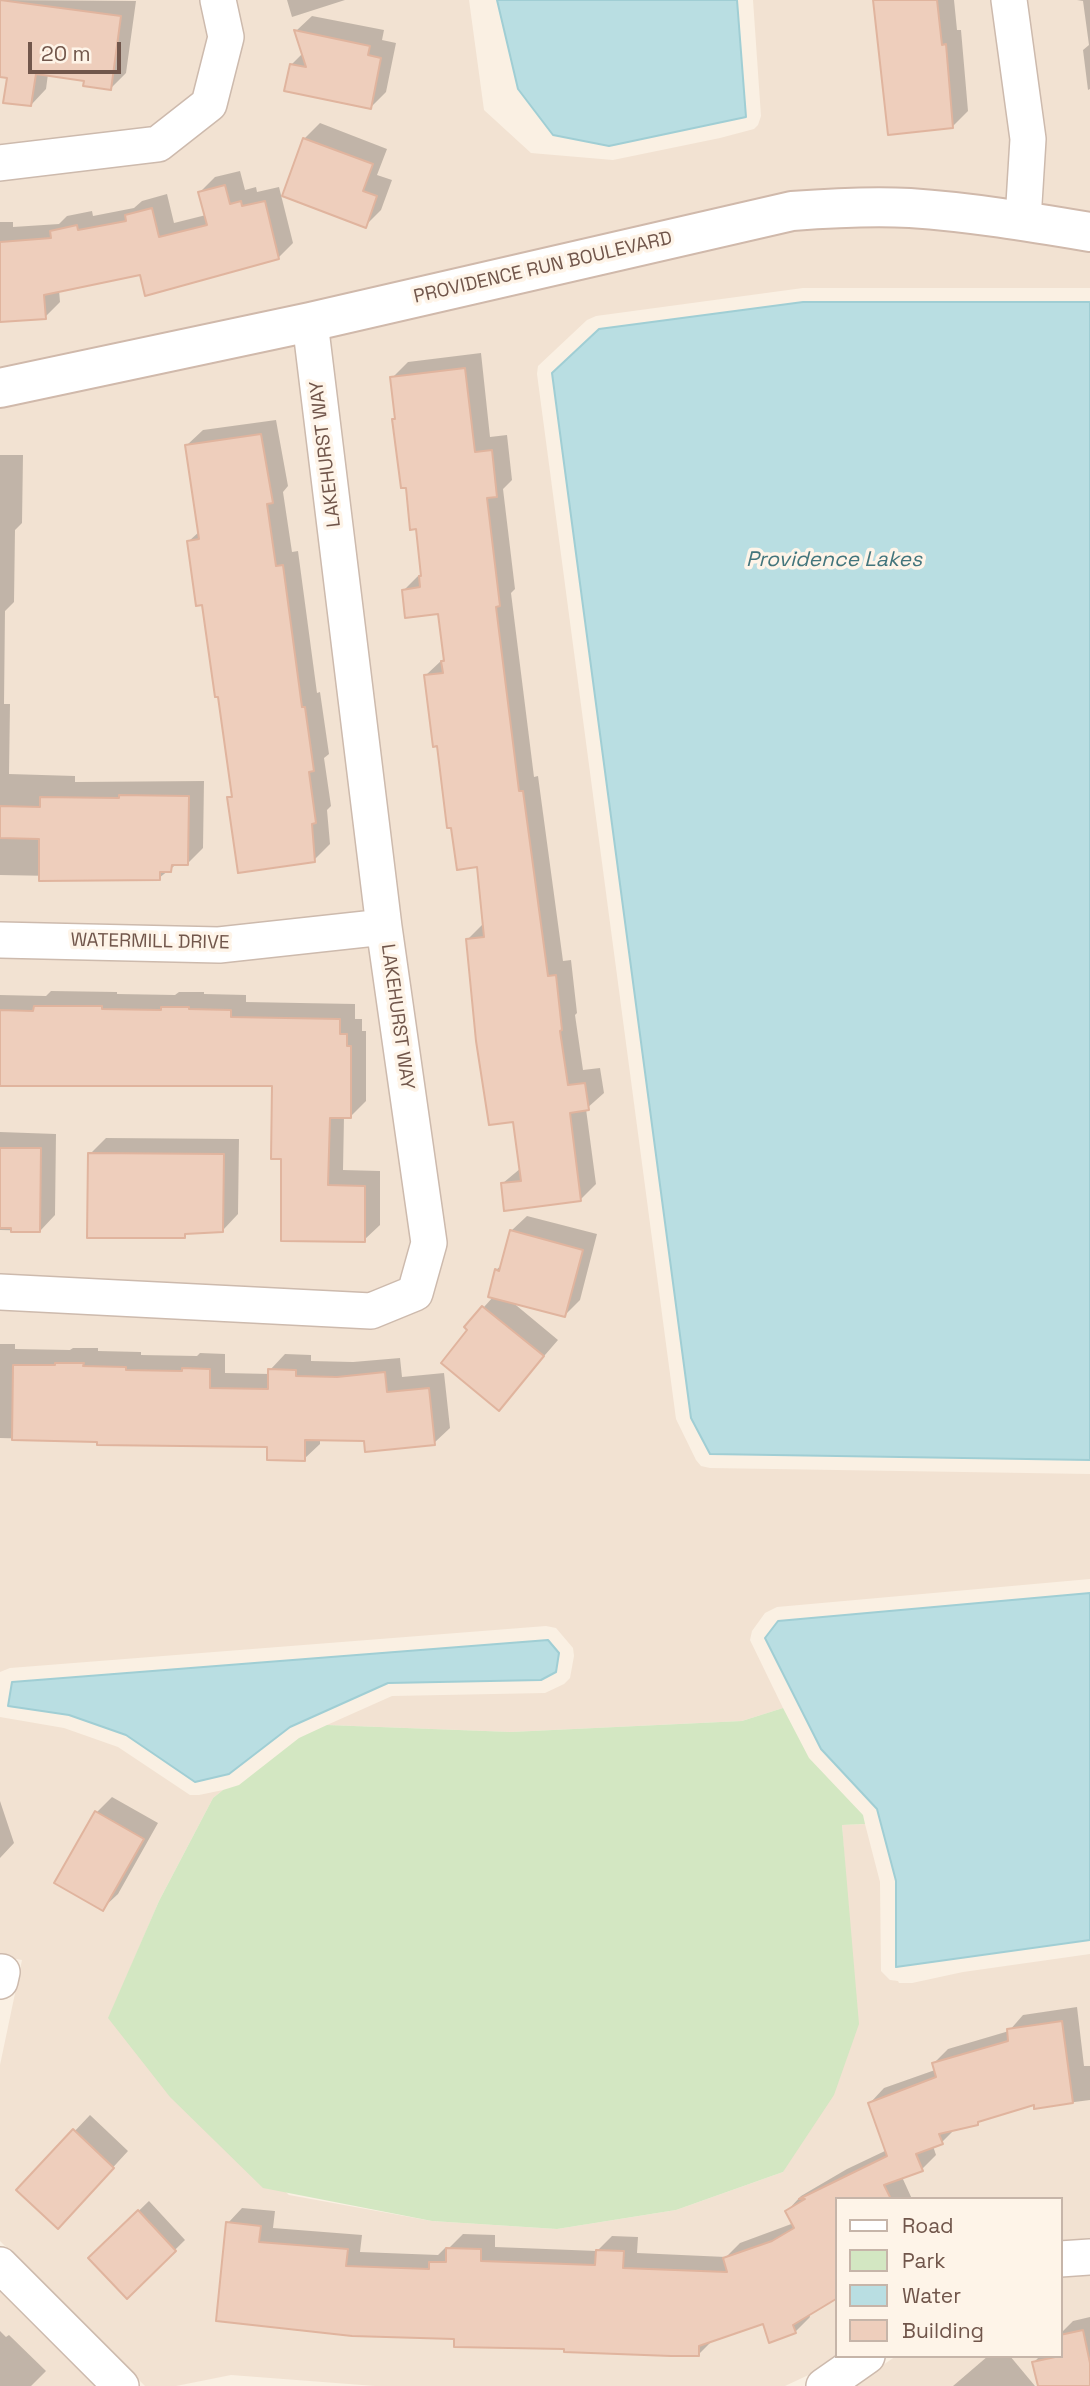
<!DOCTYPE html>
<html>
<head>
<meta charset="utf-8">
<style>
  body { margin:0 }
  #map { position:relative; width:1090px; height:2386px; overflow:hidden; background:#faf0e3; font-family:"Space Grotesk",sans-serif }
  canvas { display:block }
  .legend { position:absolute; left:835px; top:2197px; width:228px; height:161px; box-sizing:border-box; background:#fef4e8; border:2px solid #c6b5a9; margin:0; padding:9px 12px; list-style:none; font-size:21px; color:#71564b }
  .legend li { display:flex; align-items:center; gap:14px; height:35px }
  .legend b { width:35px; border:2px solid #c6b5a9 }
  .scale { position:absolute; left:28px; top:42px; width:93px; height:32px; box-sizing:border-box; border:4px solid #71564b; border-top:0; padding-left:9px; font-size:21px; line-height:24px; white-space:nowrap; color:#71564b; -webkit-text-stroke:5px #fef4e8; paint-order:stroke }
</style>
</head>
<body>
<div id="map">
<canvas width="1090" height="2386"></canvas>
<ul class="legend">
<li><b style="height:9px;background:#fff"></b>Road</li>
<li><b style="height:19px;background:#d3e7c2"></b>Park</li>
<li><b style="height:19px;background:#b9dee2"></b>Water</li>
<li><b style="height:19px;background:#eecebc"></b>Building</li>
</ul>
<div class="scale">20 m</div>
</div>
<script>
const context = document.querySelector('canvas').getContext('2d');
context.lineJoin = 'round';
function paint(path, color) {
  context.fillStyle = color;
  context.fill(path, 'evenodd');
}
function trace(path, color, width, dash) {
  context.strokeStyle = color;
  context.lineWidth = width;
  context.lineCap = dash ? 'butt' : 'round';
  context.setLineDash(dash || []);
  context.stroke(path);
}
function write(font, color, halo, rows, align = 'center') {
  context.font = font + ' "Space Grotesk",sans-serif';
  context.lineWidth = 7;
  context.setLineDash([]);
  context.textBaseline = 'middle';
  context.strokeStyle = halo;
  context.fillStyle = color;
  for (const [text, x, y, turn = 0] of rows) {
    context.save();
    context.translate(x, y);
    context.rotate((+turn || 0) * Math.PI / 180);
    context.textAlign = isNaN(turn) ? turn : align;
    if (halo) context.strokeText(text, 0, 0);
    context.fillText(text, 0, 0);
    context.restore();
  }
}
const residential = new Path2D(`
  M0 0H199L208 37 193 95 150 129 0 147Z
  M236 0H469L484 110 531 153 613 160 720 138 754 129 758 125 761 116 753 0H991L1010 140 1007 202 909 192 0 372V179L226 107 244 41Z
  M1027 0H1090V215L1043 207 1046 137Z
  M908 224 1090 247V288H803L596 316 587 320 538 366 537 374 676 1419 696 1460 701 1466 710 1468 1090 1474V1579L777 1607 765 1613 752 1631 750 1640 783 1708 742 1721 511 1732 327 1725 392 1696 545 1693 564 1684 570 1678 574 1656 573 1648 556 1628 546 1626 10 1668 0 1672V1308L422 1307 432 1297 447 1242 402 925 329 334 795 226Z
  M294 342 364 913 218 929 0 924V403Z
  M368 945 411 1242 400 1282 368 1295 0 1276V955Z
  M0 1717 64 1728 118 1747 190 1795H199L223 1790 213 1798 159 1901 109 2018 289 2195 432 2221 557 2229 676 2210 783 2172 847 1896 842 1825 865 1824 880 1882 881 1971 890 1980 898 1981 899 1983H912L963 1972 1090 1954V2241L1060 2243V2199H836V2356L817 2371 785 2386H375L231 2375 176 2386H145L0 2241V2065L22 1960 0 1956Z
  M1090 2273V2386H853L896 2356H1060V2275Z
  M0 2289 97 2386H0Z`);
const green = new Path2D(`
  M783 1708 809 1758 863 1815 865 1824 842 1825 859 2024 834 2095 783 2172 676 2210 557 2229 432 2221 263 2188 170 2097 108 2018 159 1901 213 1798 223 1790 239 1785 299 1738 327 1725 511 1732 742 1721Z`);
const water = new Path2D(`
  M497 0H737L746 117 609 146 553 135 518 89Z
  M803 302H1090V1460L710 1454 691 1418 552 373 599 329Z
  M1090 1593V1940L896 1967V1881L877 1809 821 1749 765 1638 778 1621Z
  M548 1640 559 1653 556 1672 541 1680 388 1683 290 1727 229 1774 195 1782 126 1735 69 1715 8 1706 12 1682Z`);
const shadow = new Path2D(`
  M0 0 136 1 126 73 111 88 86 79 48 74 46 89 31 105 9 76 0 75Z
  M287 0H345L292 17Z
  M874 0H954L957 30H961L968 111 952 127Z
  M1077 0H1090V89L1088 90 1083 50 1089 45 1083 1Z
  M312 16 384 30 382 40 396 43 386 92 371 107 291 65 303 53 296 31Z
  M320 123 387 149 377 175 392 180 381 210 365 226 304 139Z
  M240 171 245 190 256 187 257 192 279 187 293 243 278 258 141 273 59 290 60 302 45 317 0 320V222H13V227L59 224 67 216 92 211 93 216 134 208 142 201 167 194 174 223 206 215 200 192 215 177Z
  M481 353 490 437 507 435 512 480 503 489 515 589 511 593 534 777 538 776 563 961 571 960 577 1013 575 1015 583 1070 600 1068 604 1093 586 1109 596 1184 580 1200 503 1183 521 1168 514 1120 468 939 484 923 479 865 426 675 442 660 445 659 440 612 404 590 419 575 423 574 418 527 394 420 396 418 392 378 408 362Z
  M276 420 288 486 283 492 292 552 298 551 317 693 320 692 329 754 324 758 331 806 327 810 330 844 314 860 229 798 234 793 204 603 189 541 200 531 187 445 203 430Z
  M0 455H23L22 523 15 530 14 602 5 611 4 704H10L9 774 75 776V782L204 781 203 848 188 863H178L159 878 0 875Z
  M51 991 117 992V994L175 995 179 992H204V994L246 995V1002L355 1004V1019H362V1031H366V1101L350 1117H344L343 1170 380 1171V1225L364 1240 283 1158 274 1085 0 1084V995L46 996Z
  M0 1132 56 1134 55 1215 40 1231 0 1230Z
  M106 1138 239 1139 238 1214 223 1230 189 1232 184 1236 90 1154Z
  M527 1216 597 1234 580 1300 564 1316 511 1301 558 1340 499 1408 470 1330 466 1327 493 1297 496 1270 503 1264 511 1231Z
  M0 1344H15V1349L70 1350 73 1348H98V1351L141 1352V1355L197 1356 200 1353 225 1354V1373L270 1374V1370L285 1354 311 1355V1361L353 1362 400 1358 402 1377 444 1373 450 1428 434 1443 320 1438V1444L304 1459 269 1445 0 1438Z
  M112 1797 158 1823 118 1894 102 1909 97 1812Z
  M0 1801 14 1843 0 1858Z
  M1077 2007 1084 2066H1090V2100L1036 2107V2103L956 2128 942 2142 933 2146 936 2155 922 2169 902 2177 912 2199H836V2267L828 2257 825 2259 836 2278V2293L827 2302 809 2313 810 2317 795 2332 764 2322 714 2339 698 2355 353 2333 228 2223 242 2208 275 2211 273 2228 362 2235 360 2252 438 2255 445 2248H449L463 2234 495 2235V2247L597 2251 612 2236 638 2237 637 2253 726 2257 740 2243 794 2223 787 2211 801 2196 847 2169 887 2150 870 2103 884 2088 935 2070 934 2063 948 2049 1009 2031 1023 2015Z
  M90 2115 128 2151 73 2211 19 2190Z
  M149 2201 185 2240 127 2297 90 2258Z
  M1090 2317V2386H1040L1034 2362 1040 2356H1060V2334L1073 2321Z
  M0 2331 6 2337 9 2335 46 2371 31 2386H0Z
  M988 2356H1010L1035 2386H953Z`);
const building = new Path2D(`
  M0 0 121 16 111 90 83 86 84 81 36 74 31 106 3 103 7 78 0 77Z
  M873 0H937L942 45 946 44 953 128 888 135Z
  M294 30 370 46 368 55 381 58 371 109 284 91 290 64 306 67Z
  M303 138 373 164 363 191 377 196 366 228 282 196Z
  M225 185 230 204 241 201 242 206 265 201 279 259 145 296 140 275 44 295 46 319 0 322V242L51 238 50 231 77 225 78 230 126 221 125 215 152 208 159 237 207 225 198 192Z
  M465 368 475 452 492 450 497 497 487 498 500 606 496 607 519 791H523L548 976 556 975 562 1030 560 1031 568 1085 585 1083 589 1110 570 1113 581 1201 504 1211 501 1183 521 1181 513 1122 489 1125 476 1041 466 939 484 937 477 867 457 870 451 828H447L437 746 433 747 424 675 443 673 441 661H444L438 614 405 618 402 590 420 587 419 576H421L416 529 410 530 406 488H401L392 419H395L390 377Z
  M261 434 273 503 267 504 276 566 283 565 302 707H305L314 771 309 772 316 823 312 824 315 862 238 873 227 797H232L218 697H215L202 605 196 606 187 541 199 539 185 445Z
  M119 795 189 796 188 865H172L171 872H160V880L39 881V839L0 838V806L40 807V797L119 798Z
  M34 1006H102V1009L161 1010V1007H189V1009L231 1010V1017L340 1019V1034H347V1046H351V1118H330L328 1185 365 1186V1242L281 1241V1159H271L272 1086H0V1010L33 1011Z
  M0 1148H41L40 1232H11V1228H0Z
  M88 1153 224 1154 223 1232 185 1234V1238H87Z
  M510 1230 583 1250 565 1317 488 1297 495 1269 499 1271Z
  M482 1306 544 1356 499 1411 441 1363 467 1330 464 1327Z
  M55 1363H84L83 1366 126 1367V1370L182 1371V1368L210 1369V1388L268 1389V1369L296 1370V1376L337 1377 385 1372 387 1392 429 1388 435 1445 365 1452 364 1441 305 1440V1461L267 1460V1447L97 1445V1442L12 1440 13 1365H55Z
  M95 1811 144 1839 103 1911 54 1883Z
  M1062 2021 1073 2103 1034 2109V2105L978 2122V2125L939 2134 943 2144 916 2154 923 2171 884 2185 891 2199H836V2299L793 2325 796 2333 769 2343 763 2324 699 2346V2356H671L564 2352V2349L454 2347V2339L352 2336 216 2321 226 2222 261 2226 259 2242 348 2249 346 2266 429 2269V2262H446V2248L481 2249V2261L595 2265 596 2250 624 2251 623 2268 727 2272 723 2258 772 2241 794 2228 785 2211 805 2199H799L887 2156 868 2103 936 2077 932 2063 1008 2041 1007 2029Z
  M73 2129 114 2168 58 2229 16 2190Z
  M138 2210 176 2251 127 2299 88 2258Z
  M1083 2330 1090 2363V2386H1038L1032 2362 1060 2356V2335Z`);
const street = new Path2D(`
  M1009 0 1028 139 1023 220
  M0 163 158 144 209 104 226 37 218 0
  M0 940 219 945 384 927
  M0 1292 371 1311 415 1293 429 1243 384 927 310 322
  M0 1981 2 1972
  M1060 2259 1090 2257
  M0 2265 121 2386
  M824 2386 867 2356`);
const secondary = new Path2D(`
  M0 388 310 322 792 211C832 208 871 206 910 208 970 212 1030 222 1090 232`);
const streetNames = [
  ["PROVIDENCE RUN BOULEVARD",543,268,-13],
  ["LAKEHURST WAY",326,454,-97],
  ["WATERMILL DRIVE",150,942,1],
  ["LAKEHURST WAY",397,1017,82]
];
const waterNames = [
  ["Providence Lakes",834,560]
];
paint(residential, '#f2e2d2');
paint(green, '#d3e7c2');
paint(water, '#b9dee2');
trace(water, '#a0ced4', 2);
paint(shadow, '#0003');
paint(building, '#eecebc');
trace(building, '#e0b49e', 2);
trace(street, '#cdbaad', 38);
trace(secondary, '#d0b9ab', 42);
trace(street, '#fff', 35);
trace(secondary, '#fff', 38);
write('19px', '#71564b', '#fef4e8', streetNames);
write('italic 21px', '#43757c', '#fef4e8', waterNames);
</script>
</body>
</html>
